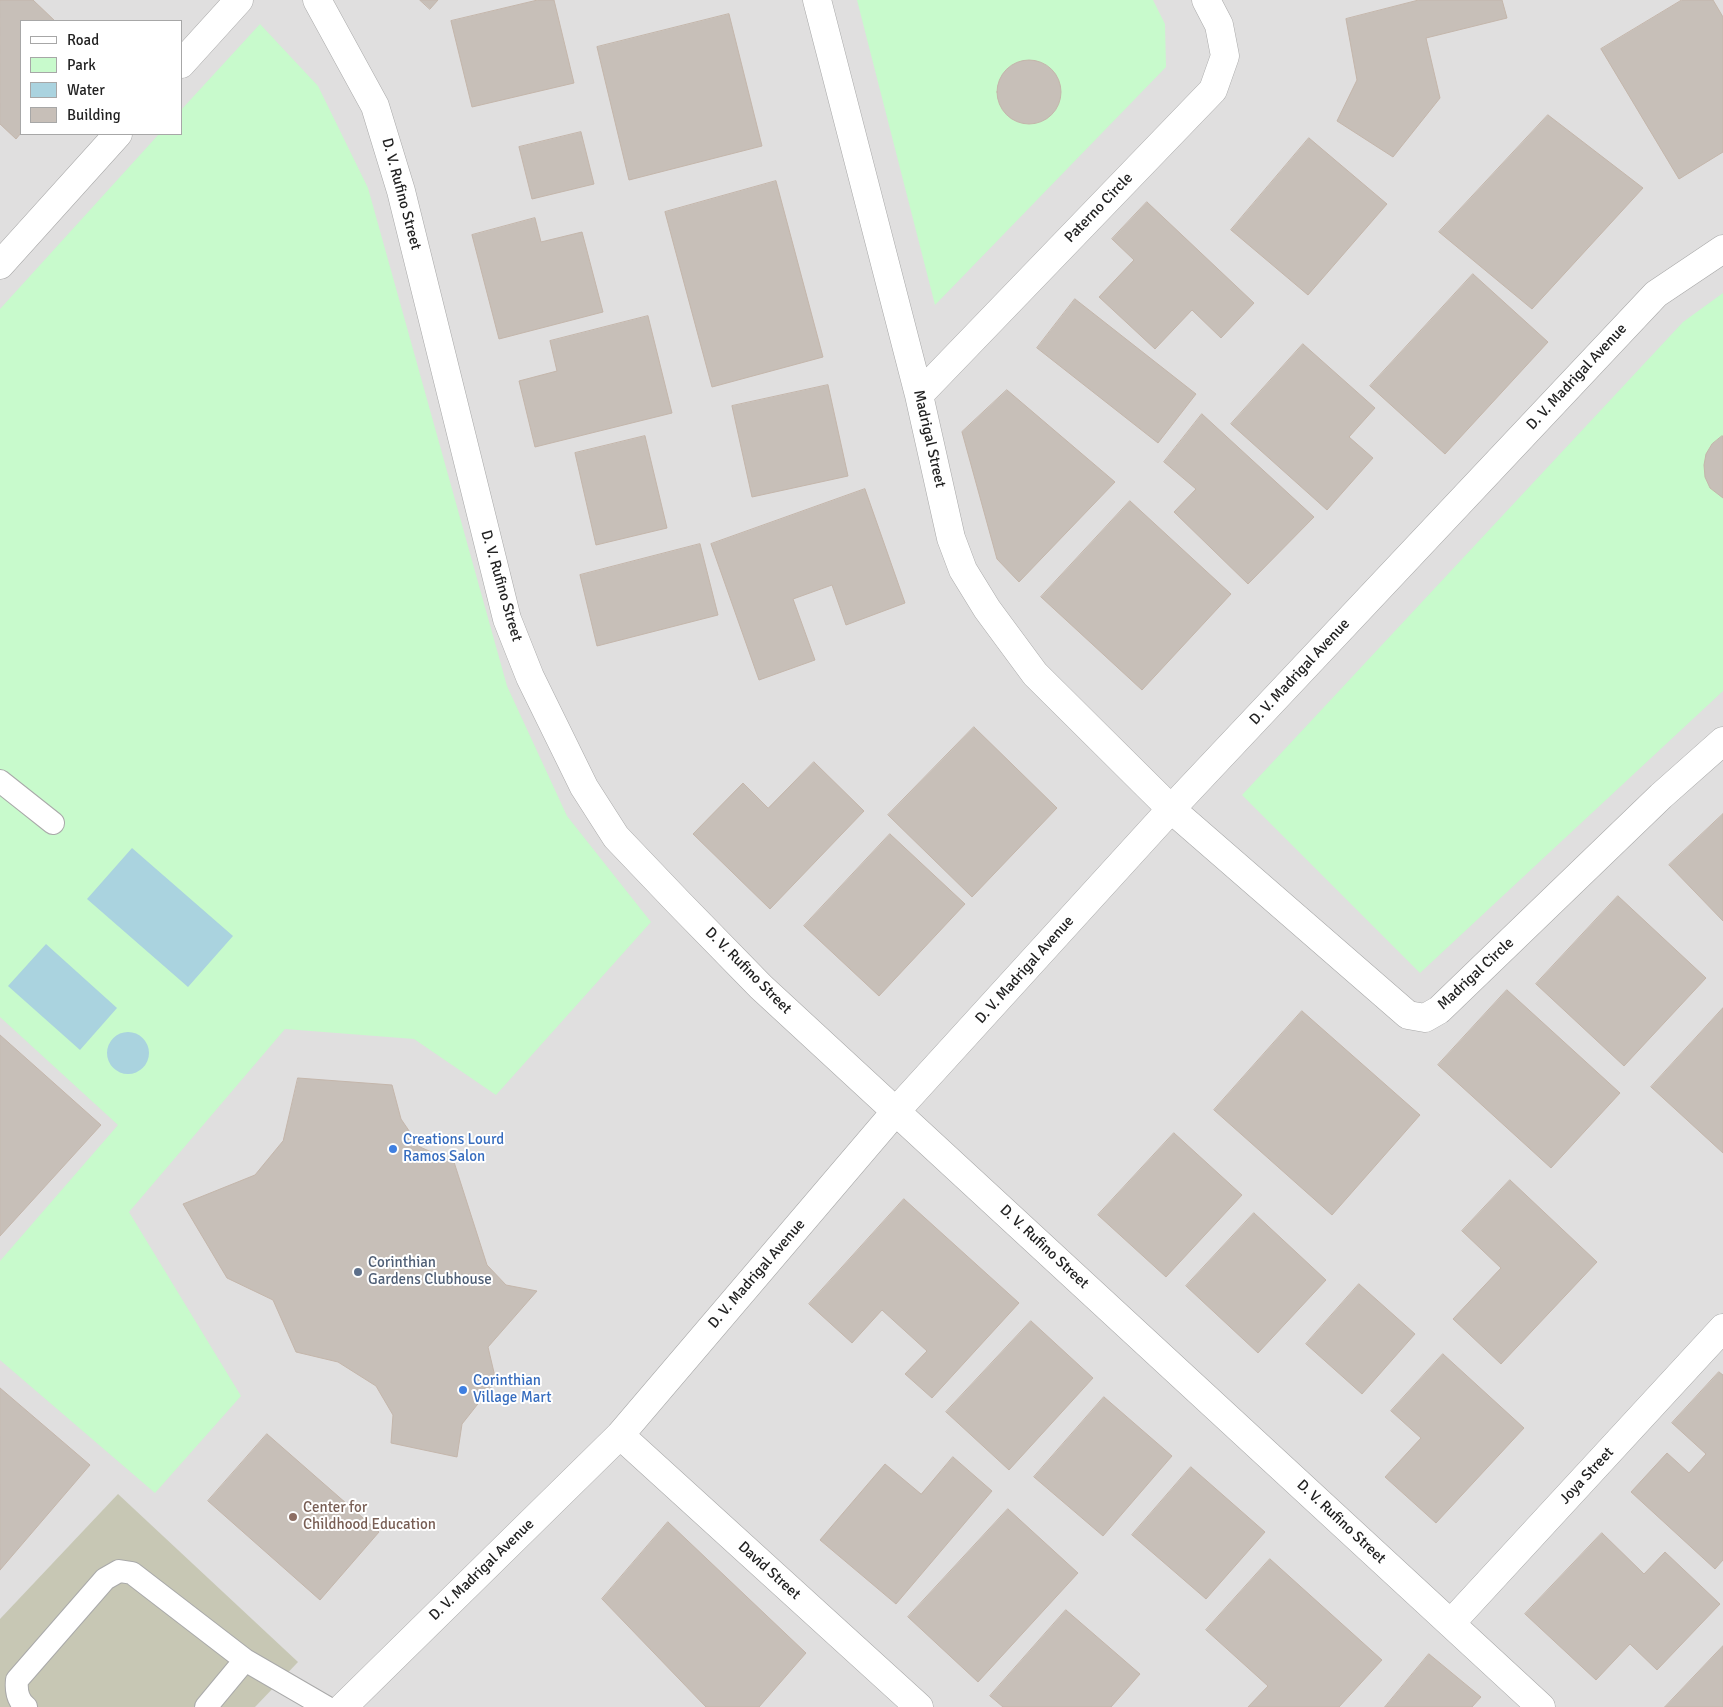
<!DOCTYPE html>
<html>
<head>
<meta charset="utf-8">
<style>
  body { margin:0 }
  #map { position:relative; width:1723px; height:1707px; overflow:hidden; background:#f2efe9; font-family:Signika,sans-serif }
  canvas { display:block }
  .legend { position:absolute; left:20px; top:20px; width:162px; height:115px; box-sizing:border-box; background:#fff; border:1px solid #a7a7a7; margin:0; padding:6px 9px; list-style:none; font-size:15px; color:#222 }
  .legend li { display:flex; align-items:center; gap:10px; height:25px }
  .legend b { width:25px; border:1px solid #a7a7a7 }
</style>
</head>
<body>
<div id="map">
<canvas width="1723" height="1707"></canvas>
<ul class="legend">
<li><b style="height:6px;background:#fff"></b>Road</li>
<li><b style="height:14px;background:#c8facc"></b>Park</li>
<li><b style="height:14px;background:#aad3df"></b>Water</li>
<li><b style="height:14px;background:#c7bfb8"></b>Building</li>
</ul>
</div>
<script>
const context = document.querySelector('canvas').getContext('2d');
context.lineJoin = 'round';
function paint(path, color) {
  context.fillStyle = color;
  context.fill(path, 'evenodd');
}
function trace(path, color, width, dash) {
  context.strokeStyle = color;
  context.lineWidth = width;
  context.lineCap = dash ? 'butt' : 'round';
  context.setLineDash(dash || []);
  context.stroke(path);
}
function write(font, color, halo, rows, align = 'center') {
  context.font = font + ' Signika,sans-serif';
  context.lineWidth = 4;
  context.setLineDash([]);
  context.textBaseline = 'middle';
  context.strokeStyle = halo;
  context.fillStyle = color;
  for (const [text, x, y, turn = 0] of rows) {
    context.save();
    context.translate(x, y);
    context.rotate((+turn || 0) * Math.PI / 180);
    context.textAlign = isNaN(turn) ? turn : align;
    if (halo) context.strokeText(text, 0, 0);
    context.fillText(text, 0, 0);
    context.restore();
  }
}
const residential = new Path2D(`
  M0 0H1723V1707H0ZM21 21H181V134H21Z`);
const construction = new Path2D(`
  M118 1494 298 1662 255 1707H0V1619Z`);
const park = new Path2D(`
  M857 0H1153L1165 24 1166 67 935 305Z
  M260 24 318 86 368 188 507 686 567 816 651 922 496 1095 414 1039 285 1029 129 1212 241 1396 155 1493 0 1360V1261L118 1125 0 1017V309L159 134H181V110Z
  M1723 293V691L1420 973 1242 795 1683 322Z`);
const water = new Path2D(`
  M132 848 233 936 188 987 87 899Z
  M46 944 117 1008 80 1050 8 986Z
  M107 1053a21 21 0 1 1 42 0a21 21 0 1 1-42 0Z`);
const building = new Path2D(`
  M0 0H33L55 21H21V133L16 139 0 124Z
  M420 0H438L430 9Z
  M538 0H554L574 83 472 107 451 21Z
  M1419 0H1502L1507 18 1426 38 1440 98 1393 157 1337 121 1357 80 1346 19Z
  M1682 0H1713L1723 17V152L1679 179 1601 49Z
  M729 14 762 146 629 180 597 47Z
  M997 92a32 32 0 1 1 64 0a32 32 0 1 1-64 0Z
  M1548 115 1643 188 1532 309 1439 232Z
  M581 132 594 184 532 199 519 147Z
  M1309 138 1387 204 1308 295 1231 230Z
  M776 181 823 357 712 387 665 212Z
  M1147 202 1254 303 1221 338 1192 310 1155 349 1099 297 1134 260 1112 239Z
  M535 218 541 242 582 232 603 312 499 339 472 235Z
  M1473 274 1548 342 1445 454 1370 386Z
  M1075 299 1196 394 1158 443 1037 348Z
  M648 316 672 413 535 447 519 381 557 371 550 341Z
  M1303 344 1375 408 1349 437 1373 458 1327 510 1231 424Z
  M828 385 848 476 752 497 732 406Z
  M1007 390 1115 482 1019 582 997 559 962 432Z
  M1202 414 1314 517 1248 584 1174 512 1196 489 1164 462Z
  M645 436 667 528 596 545 575 453Z
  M1722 436H1723V498L1710 488 1705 477 1704 465 1706 454 1712 444Z
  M865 489 905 603 846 625 832 585 793 599 815 660 759 680 711 544Z
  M1130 501 1231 594 1142 690 1041 597Z
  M700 544 718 615 597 646 580 575Z
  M974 727 1057 808 972 897 888 815Z
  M814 762 864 811 770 909 693 834 743 783 768 808Z
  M1723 814V921L1669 865Z
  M890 834 965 904 879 996 804 926Z
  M1618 896 1706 978 1624 1066 1536 984Z
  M1507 990 1620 1093 1551 1168 1438 1065Z
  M1723 1008V1153L1651 1087Z
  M1302 1011 1420 1115 1332 1215 1214 1110Z
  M0 1035 101 1125 0 1236Z
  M298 1078 392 1085 401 1119 420 1147 454 1162 487 1265 506 1285 537 1291 488 1347 496 1381 462 1424 457 1457 391 1443 393 1415 376 1386 338 1362 296 1352 273 1300 227 1278 183 1204 255 1175 283 1141Z
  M1174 1133 1242 1195 1166 1277 1098 1215Z
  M1510 1180 1597 1262 1501 1364 1453 1319 1501 1268 1462 1231Z
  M904 1199 1019 1303 932 1398 905 1374 927 1351 882 1310 852 1343 809 1304Z
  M1254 1213 1326 1280 1258 1353 1186 1286Z
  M1359 1284 1415 1334 1362 1394 1306 1344Z
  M1031 1321 1093 1378 1009 1470 946 1412Z
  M1443 1354 1524 1428 1436 1523 1385 1477 1421 1438 1391 1411Z
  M1719 1372 1723 1375V1560L1715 1569 1631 1492 1667 1453 1689 1473 1706 1454 1672 1423Z
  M0 1388 90 1465 0 1570Z
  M1104 1397 1172 1456 1103 1536 1034 1477Z
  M267 1434 379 1532 320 1600 208 1501Z
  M953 1457 992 1491 896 1604 820 1540 885 1464 921 1494Z
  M1191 1467 1265 1532 1206 1599 1132 1535Z
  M1008 1509 1078 1573 978 1682 908 1617Z
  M668 1522 806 1653 759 1707H706L602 1599Z
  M1602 1533 1644 1574 1665 1552 1720 1604 1657 1670 1630 1644 1596 1680 1525 1614Z
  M1270 1559 1382 1660 1339 1707H1248L1268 1686 1206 1630Z
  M1066 1610 1140 1674 1111 1707H1003L990 1696Z
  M1723 1646V1707H1665Z
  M1429 1654 1481 1697 1472 1707H1385Z`);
const lane = new Path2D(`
  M0 781 53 823
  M26 1707C17 1700 16 1690 17 1680L105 1579 119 1571 132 1573 245 1660 326 1707
  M206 1707 245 1660`);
const street = new Path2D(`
  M317 0 375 106 401 191 507 619 530 677 584 787 616 837 678 902 761 987 1541 1707
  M817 0 919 395 951 538 963 570 987 609 1035 674 1171 809 1408 1015 1425 1018 1439 1010 1661 796 1723 741
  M181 64 239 0
  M0 265 118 134
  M919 395 1213 90 1225 56 1219 25 1206 0
  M620 1435 919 1707
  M1451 1623 1723 1328
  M343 1707 620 1435 896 1111 1171 809 1656 294 1723 249`);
const markers = [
  [393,1149,5,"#3f7fe0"],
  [358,1272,5,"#5c6f8a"],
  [463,1390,5,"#3f7fe0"],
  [293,1517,5,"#8d6e63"]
];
const streetNames = [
  ["D. V. Rufino Street",401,194,75],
  ["Paterno Circle",1099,208,-46],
  ["D. V. Madrigal Avenue",1577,377,-47],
  ["Madrigal Street",929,439,77],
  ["D. V. Rufino Street",501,586,74],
  ["D. V. Madrigal Avenue",1300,672,-47],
  ["D. V. Madrigal Avenue",1025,970,-48],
  ["D. V. Rufino Street",748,971,45],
  ["Madrigal Circle",1476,974,-43],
  ["D. V. Rufino Street",1044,1247,43],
  ["D. V. Madrigal Avenue",757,1274,-49],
  ["Joya Street",1587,1476,-47],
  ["D. V. Rufino Street",1341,1522,43],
  ["D. V. Madrigal Avenue",482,1570,-44],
  ["David Street",769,1571,42]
];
const shopNames = [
  ["Creations Lourd",403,1140],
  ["Ramos Salon",403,1157],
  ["Corinthian",473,1381],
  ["Village Mart",473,1398]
];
const serviceNames = [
  ["Corinthian",368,1263],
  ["Gardens Clubhouse",368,1280]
];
const educationNames = [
  ["Center for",303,1508],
  ["Childhood Education",303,1525]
];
paint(residential, '#e0dfdf');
paint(construction, '#c7c7b4');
paint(park, '#c8facc');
paint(water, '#aad3df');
paint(building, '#c7bfb8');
trace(building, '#c4b6ab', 1);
trace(lane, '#a9a9a9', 24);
trace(street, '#a9a9a9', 29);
trace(lane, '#fff', 22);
trace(street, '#fff', 28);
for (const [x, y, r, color] of markers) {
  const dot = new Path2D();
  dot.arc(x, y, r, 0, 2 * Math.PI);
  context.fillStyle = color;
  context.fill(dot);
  trace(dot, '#fff', 2);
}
write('15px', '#222', '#fff', streetNames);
write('15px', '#366cbe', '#fff', shopNames, 'left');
write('15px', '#4e5e75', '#fff', serviceNames, 'left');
write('15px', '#785e54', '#fff', educationNames, 'left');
</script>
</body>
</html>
